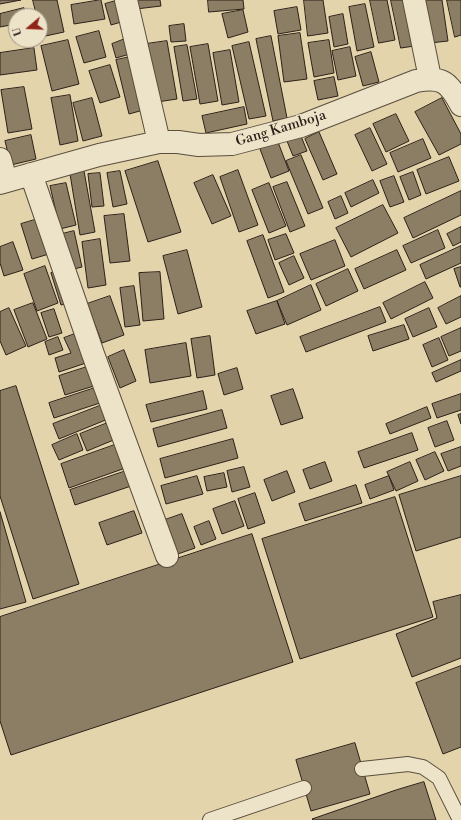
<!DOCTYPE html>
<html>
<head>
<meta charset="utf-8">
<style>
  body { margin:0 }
  #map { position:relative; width:461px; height:820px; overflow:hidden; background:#e3d4ac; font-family:"Libre Bodoni",serif }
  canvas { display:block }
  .north { position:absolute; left:8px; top:8px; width:40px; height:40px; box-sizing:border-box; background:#ede3c9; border:1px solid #a09583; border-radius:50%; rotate:251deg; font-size:11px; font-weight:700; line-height:16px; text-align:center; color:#2c2119 }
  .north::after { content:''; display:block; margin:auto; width:14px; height:18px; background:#8f2418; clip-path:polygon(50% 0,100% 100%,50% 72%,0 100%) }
</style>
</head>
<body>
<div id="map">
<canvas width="461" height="820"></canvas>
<div class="north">U</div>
</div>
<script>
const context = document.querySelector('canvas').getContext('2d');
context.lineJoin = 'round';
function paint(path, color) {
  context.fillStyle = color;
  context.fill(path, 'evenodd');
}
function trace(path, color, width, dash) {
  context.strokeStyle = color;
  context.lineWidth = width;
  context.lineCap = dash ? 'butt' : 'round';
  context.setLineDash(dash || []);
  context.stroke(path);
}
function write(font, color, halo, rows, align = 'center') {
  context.font = font + ' "Libre Bodoni",serif';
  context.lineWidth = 3;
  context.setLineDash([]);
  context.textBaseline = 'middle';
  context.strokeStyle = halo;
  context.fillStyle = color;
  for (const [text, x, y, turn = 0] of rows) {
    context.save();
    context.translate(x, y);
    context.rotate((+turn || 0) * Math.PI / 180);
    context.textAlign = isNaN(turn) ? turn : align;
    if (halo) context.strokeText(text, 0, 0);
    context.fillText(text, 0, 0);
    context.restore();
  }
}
const building = new Path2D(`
  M0 0H21L0 4Z
  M33 0H57L64 32 41 37 40 16H37Z
  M101 0 105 19 74 24 71 5Z
  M119 0 128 20 111 25 105 4Z
  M135 0H160L161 6 136 9Z
  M208 0H243L244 9 209 12Z
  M304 0H323L328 33 308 36Z
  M370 0H387L395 40 379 43Z
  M391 0H412L421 45 401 48Z
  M424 0H442L448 41 430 43Z
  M447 0H461V35L455 37Z
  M365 4 374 47 357 51 349 7Z
  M297 7 301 30 278 34 274 11Z
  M24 8 26 16H16V24L0 27V14Z
  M243 10 248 32 228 38 222 14Z
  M343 14 348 44 334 47 329 17Z
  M184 24 186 41 171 42 169 26Z
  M99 31 106 57 84 63 76 37Z
  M300 33 307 79 284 82 278 36Z
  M271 36 287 118 273 121 256 39Z
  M125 39 130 54 116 58 112 44Z
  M68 40 79 84 52 91 41 46Z
  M329 40 334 73 314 77 308 43Z
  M167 41 177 99 157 102 146 44Z
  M249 42 266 116 249 119 232 46Z
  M208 44 218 101 200 104 190 47Z
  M187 45 197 99 183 101 174 47Z
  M350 47 356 76 338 80 332 51Z
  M34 48 37 70 0 75V53Z
  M230 50 239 102 222 105 213 53Z
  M371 52 379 82 363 86 355 57Z
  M135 56 147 109 129 114 116 60Z
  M110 65 120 97 100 103 89 71Z
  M334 77 338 96 318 100 314 81Z
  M24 87 32 129 8 133 1 90Z
  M70 95 78 141 60 145 51 98Z
  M92 98 102 136 83 141 73 103Z
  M442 98 461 134V144L439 155 415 112Z
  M244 107 247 124 206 133 202 116Z
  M396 114 409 141 386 152 373 124Z
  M370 128 387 164 372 171 355 135Z
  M319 132 337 174 323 180 305 139Z
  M31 135 36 159 11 165 5 141Z
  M301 136 307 151 293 156 287 141Z
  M423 139 431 158 398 172 390 153Z
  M278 142 289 171 271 178 260 149Z
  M301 155 323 208 308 214 286 161Z
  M449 157 459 181 426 194 417 170Z
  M158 161 181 232 148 242 125 171Z
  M238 170 258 225 239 232 220 177Z
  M84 171 95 232 80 235 70 174Z
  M120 171 127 204 113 207 107 173Z
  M413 172 421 195 409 200 400 177Z
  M100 173 104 206 92 207 88 174Z
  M213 175 231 216 212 224 194 183Z
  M394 176 404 202 390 207 380 181Z
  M373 180 379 193 351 207 345 193Z
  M287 182 305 226 290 232 273 187Z
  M66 183 76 225 60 229 50 186Z
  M269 183 286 226 269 233 252 190Z
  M461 191V215L413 238 404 218Z
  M341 196 348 213 335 219 328 202Z
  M383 205 398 233 351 257 336 228Z
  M124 214 130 261 110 263 104 216Z
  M38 219 49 254 32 259 21 224Z
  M461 227V242L453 246 447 234Z
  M438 230 445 248 411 263 403 246Z
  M74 231 82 267 70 270 62 234Z
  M286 234 294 253 275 260 268 240Z
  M263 235 284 292 268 298 247 241Z
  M100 239 106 285 88 288 82 242Z
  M335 240 345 266 311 280 300 254Z
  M13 242 23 270 4 276 0 263V247Z
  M461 246V263L426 279 420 265Z
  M187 250 202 307 178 314 163 256Z
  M397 250 406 270 364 289 355 269Z
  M294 256 304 278 289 285 279 263Z
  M45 266 58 303 37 311 24 274Z
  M461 267V287H460L454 269Z
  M348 269 358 291 326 306 316 284Z
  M61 270 72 302 61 305 51 273Z
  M160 272 164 319 143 321 139 273Z
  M425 282 433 298 391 319 383 303Z
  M311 285 321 310 287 325 277 301Z
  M134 286 140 325 125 327 120 288Z
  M110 296 124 335 102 343 87 304Z
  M461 296V317L446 324 438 308Z
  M277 301 285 324 256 334 247 311Z
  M33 303 47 339 28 347 14 310Z
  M380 307 386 322 306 352 300 337Z
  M9 308 26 346 6 355 0 341V312Z
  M429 308 437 327 413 337 405 319Z
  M54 309 62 333 49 337 41 313Z
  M404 325 409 339 373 351 368 336Z
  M461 328V351L449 356 441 337Z
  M80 332 92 361 59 372 55 358 71 353 64 338Z
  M210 336 215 375 197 378 191 339Z
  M58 337 63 350 49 355 45 342Z
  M439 338 448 360 432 367 423 345Z
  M186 343 191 376 150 383 145 350Z
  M124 350 136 381 120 388 108 357Z
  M461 360V371L436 382 432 373Z
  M90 366 97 385 65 395 59 376Z
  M237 368 243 389 224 395 218 374Z
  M16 386 79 584 33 599 0 496V391Z
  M98 387 103 402 54 418 49 403Z
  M293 389 303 418 281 425 271 396Z
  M203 391 207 409 151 422 146 405Z
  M461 394V410L437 418 432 404Z
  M102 405 108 419 59 439 53 424Z
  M427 407 431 418 390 434 386 424Z
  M222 410 227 428 158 447 153 429Z
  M461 414V424L458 415Z
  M447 421 454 440 435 447 428 428Z
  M110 422 116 439 87 451 80 434Z
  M412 433 418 450 364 468 358 452Z
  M77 434 83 450 59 460 52 445Z
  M233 439 238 458 165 478 160 459Z
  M123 442 131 466 69 488 61 464Z
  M461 447V466L448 471 441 454Z
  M435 452 444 471 425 480 416 460Z
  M325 462 332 481 310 489 303 470Z
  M410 462 418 481 396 491 387 472Z
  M244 467 250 487 232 492 227 471Z
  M132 469 137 484 75 505 70 490Z
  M287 471 295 492 272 501 264 480Z
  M224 473 227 487 207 491 204 477Z
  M197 476 203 494 166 504 161 486Z
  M389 476 394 490 370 499 365 485Z
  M461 476V537L416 551 399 495Z
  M356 485 362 503 305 521 299 504Z
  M255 493 265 523 248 529 238 499Z
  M395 497 433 617 300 659 262 539Z
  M235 501 244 526 222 534 213 509Z
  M134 511 142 533 107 545 99 523Z
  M0 512 26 602 0 609Z
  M182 514 195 548 175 555 162 521Z
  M209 521 216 539 201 545 194 527Z
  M252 534 293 662 11 755 0 721V617Z
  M461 595V658L412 677 396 634 437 618 433 602Z
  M461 666V747L443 754 416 683Z
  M355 743 370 794 311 811 296 760Z
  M424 782 436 820H313L312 819 396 790Z`);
const service = new Path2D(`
  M362 769 408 764 423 767 439 778 460 820
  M210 820 304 788`);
const minor = new Path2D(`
  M126 0 159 142
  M414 0 430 78
  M0 159 6 181
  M31 174 93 354 167 556
  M0 183 99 155 159 142H178L199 145 232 144 301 126 416 81C442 76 449 82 461 105`);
const streetNames = [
  ["Gang Kamboja",281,129,-17]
];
paint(building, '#8b7e65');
trace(building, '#2c2119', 1);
trace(service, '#5a4e3e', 16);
trace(minor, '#5a4e3e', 24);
trace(service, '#ede3c9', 14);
trace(minor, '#ede3c9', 22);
write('14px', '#2c2119', '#ede3c9', streetNames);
</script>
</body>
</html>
